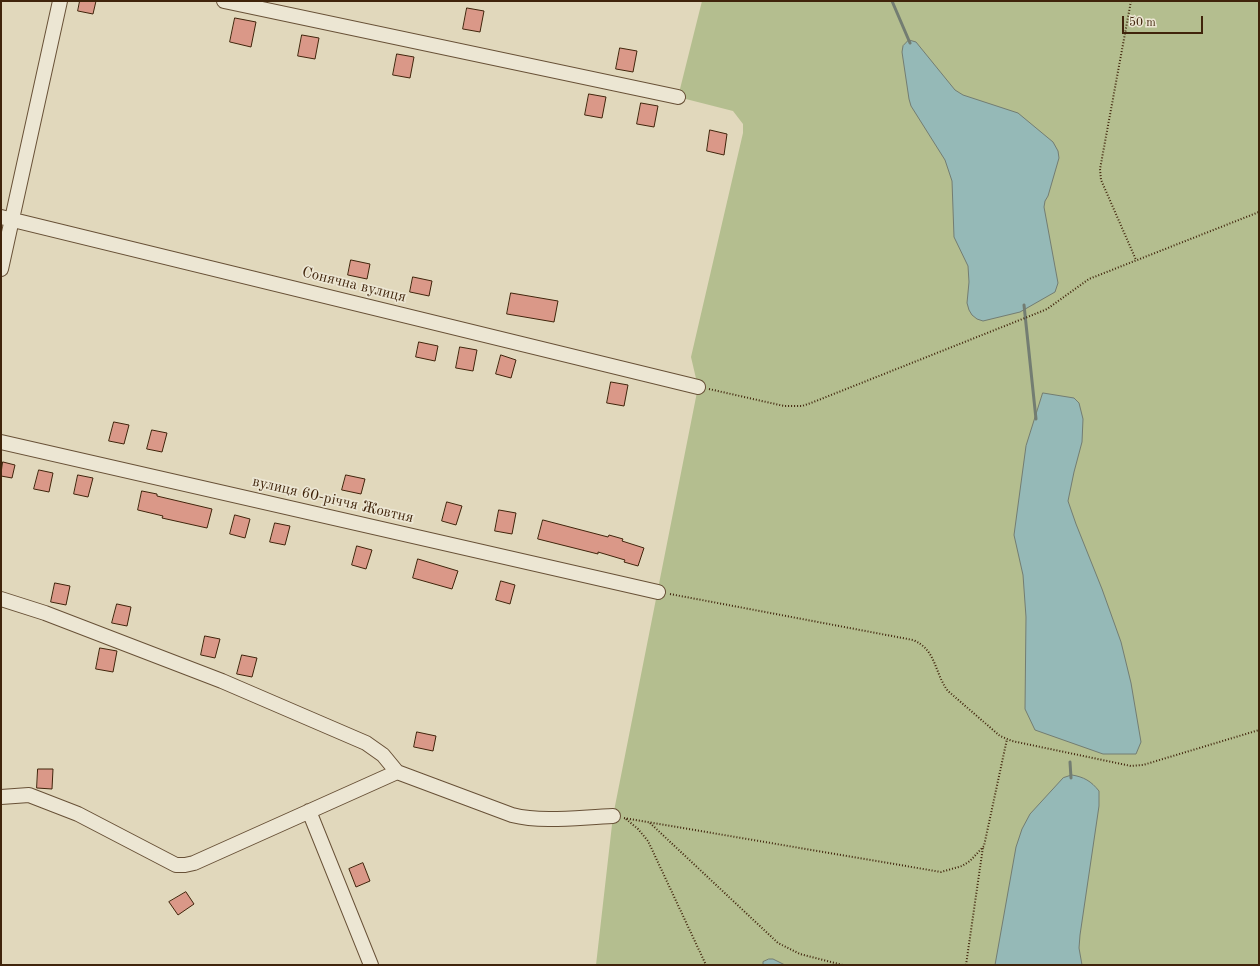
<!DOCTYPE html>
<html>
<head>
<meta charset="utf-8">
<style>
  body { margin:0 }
  #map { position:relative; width:1260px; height:966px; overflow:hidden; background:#e1d8bc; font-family:"Old Standard TT",serif }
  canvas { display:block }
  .frame { position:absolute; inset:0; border:2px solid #40240b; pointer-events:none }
  .scale { position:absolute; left:1122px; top:16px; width:81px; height:18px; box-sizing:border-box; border:2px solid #40240b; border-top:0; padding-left:5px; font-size:12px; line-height:14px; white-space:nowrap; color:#40240b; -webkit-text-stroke:3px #ece6d3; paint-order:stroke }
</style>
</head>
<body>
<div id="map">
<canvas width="1260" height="966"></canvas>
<div class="frame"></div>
<div class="scale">50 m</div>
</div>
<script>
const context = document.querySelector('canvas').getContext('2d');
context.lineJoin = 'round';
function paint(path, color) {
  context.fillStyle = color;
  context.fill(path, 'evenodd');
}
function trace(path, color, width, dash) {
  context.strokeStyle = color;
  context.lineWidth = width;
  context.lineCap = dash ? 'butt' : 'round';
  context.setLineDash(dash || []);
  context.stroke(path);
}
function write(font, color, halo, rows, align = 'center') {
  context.font = font + ' "Old Standard TT",serif';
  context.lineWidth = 3.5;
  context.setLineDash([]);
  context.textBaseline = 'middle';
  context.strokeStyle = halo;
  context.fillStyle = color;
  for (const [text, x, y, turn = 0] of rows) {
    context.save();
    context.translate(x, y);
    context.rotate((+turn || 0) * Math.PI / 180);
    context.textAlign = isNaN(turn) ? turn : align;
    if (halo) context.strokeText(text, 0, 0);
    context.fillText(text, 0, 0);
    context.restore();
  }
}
const green = new Path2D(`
  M702 1H1259V965H785C777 961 772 957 764 962L763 965H596L613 816 698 387 691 357 743 133V124L733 111 678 97Z`);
const water = new Path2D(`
  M909 40 916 42 955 90 963 95 1018 113 1053 142 1058 151 1059 158 1048 196 1045 201 1044 207 1058 283 1055 292 1020 312 983 321 977 319 972 315 969 310 967 303 969 282 968 266 954 237 952 181 945 160 911 106 909 99 902 52 903 46Z
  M1043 393 1074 398 1079 403 1083 419 1082 442 1074 472 1068 501 1076 524 1102 589 1121 642 1131 683 1141 742 1136 754H1103L1035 730 1025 709 1026 617 1023 575 1014 535 1026 446Z
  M1072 775C1084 777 1091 781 1099 791V806L1080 935 1079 948 1082 965H995L1016 847 1022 829 1030 814 1063 778Z
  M769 959H773L785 965H763V962Z`);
const stream = new Path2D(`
  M892 1 910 43
  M1024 305 1036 419
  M1070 762 1071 778`);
const building = new Path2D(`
  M80 1H96L93 14 78 11Z
  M467 8 484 11 480 32 463 29Z
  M235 18 256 22 251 47 230 42Z
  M302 35 319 38 315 59 298 56Z
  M620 48 637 51 633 72 616 69Z
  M397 54 414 57 410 78 393 75Z
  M589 94 606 97 602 118 585 115Z
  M641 103 658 106 654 127 637 124Z
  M710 130 727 134 724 155 707 151Z
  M351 260 370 264 367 279 348 275Z
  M413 277 432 281 429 296 410 292Z
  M511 293 558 301 554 322 507 314Z
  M419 342 438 346 435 361 416 357Z
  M460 347 477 350 473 371 456 368Z
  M501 355 516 360 511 378 496 374Z
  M611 382 628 385 624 406 607 403Z
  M114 422 129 425 124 444 109 441Z
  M152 430 167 433 162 452 147 449Z
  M3 462 15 465 12 478 1 476Z
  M39 470 53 473 49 492 34 489Z
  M78 475 93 478 88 497 74 494Z
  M346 475 365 479 361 494 342 490Z
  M142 491 157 494V496L212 509 207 528 162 518 163 516 138 510Z
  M447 502 462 506 456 525 442 521Z
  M499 510 516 513 512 534 495 531Z
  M235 515 250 519 245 538 230 534Z
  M543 520 608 537 609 535 623 539 622 541 644 548 638 566 624 562 625 560 598 552V554L538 539Z
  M275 523 290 526 285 545 270 542Z
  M357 546 372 550 366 569 352 565Z
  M418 559 458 571 452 589 413 578Z
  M501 581 515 585 510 604 496 600Z
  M55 583 70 586 66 605 51 602Z
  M117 604 131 607 127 626 112 623Z
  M205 636 220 639 215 658 201 655Z
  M100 648 117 651 113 672 96 669Z
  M242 655 257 658 252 677 237 674Z
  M417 732 436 736 433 751 414 747Z
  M38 769H53L52 789 37 788Z
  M363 863 370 881 356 887 349 869Z
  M186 892 194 904 178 915 169 902Z`);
const path = new Path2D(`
  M1131 1 1100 169 1101 180 1136 260
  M709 389 784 406H802L811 403 1040 312 1047 309 1089 279 1259 212
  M670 594 913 640C937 650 934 673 948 691L1000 736 1012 741 1131 766 1143 765 1259 730
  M624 818 941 872 962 866 970 861 984 846 1007 739
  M626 819 638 829 648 841 706 965
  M650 823 778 943 800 954 843 965
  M966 965 983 847`);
const minor = new Path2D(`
  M224 1 678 97
  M1 217 698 387
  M1 269 60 1
  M1 442 658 592
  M1 599 45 613 222 681 366 743 383 755 397 772 512 815C543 823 581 817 613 816
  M1 797 29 795 78 814 176 865H185L194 863 397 772
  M309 811 371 965`);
const streetNames = [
  ["Сонячна вулиця",354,285,14],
  ["вулиця 60-річчя Жовтня",333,500,13]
];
paint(green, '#b4be8f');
paint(water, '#95b9b7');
trace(water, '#737d72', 1);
trace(stream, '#737d72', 3);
paint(building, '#da9888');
trace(building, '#40240b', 1);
trace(minor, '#685137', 16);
trace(path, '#40240b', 2, [1, 2]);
trace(minor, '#ece6d3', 14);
write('15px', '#40240b', '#ece6d3', streetNames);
</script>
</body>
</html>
